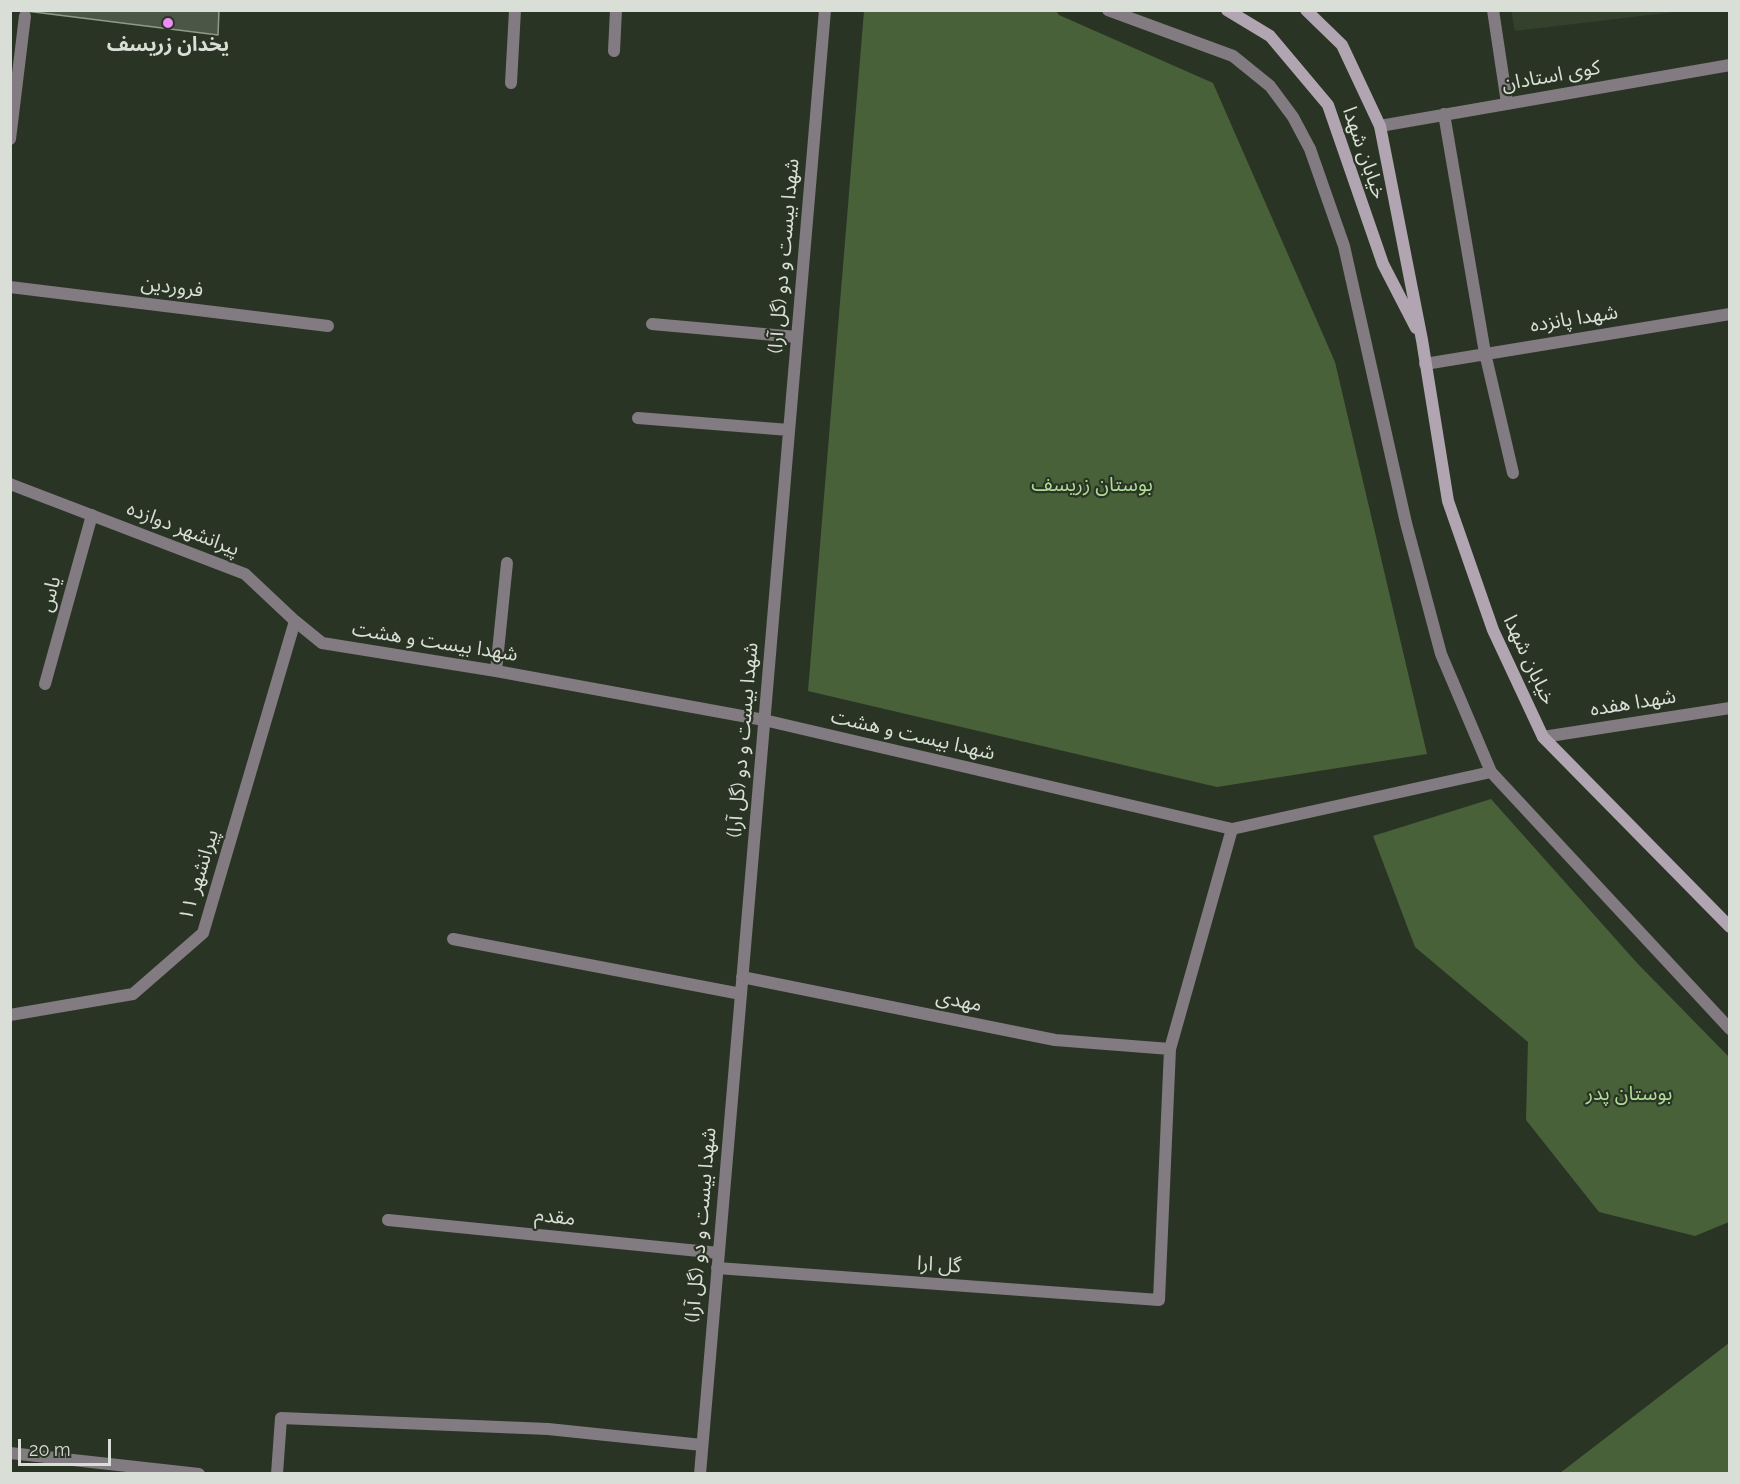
<!DOCTYPE html>
<html>
<head>
<meta charset="utf-8">
<style>
  body { margin:0 }
  #map { position:relative; width:1740px; height:1484px; overflow:hidden; background:#2a3425; font-family:Raleway,sans-serif }
  canvas { display:block }
  .frame { position:absolute; inset:0; border:12px solid #d9dfd6; pointer-events:none }
  .scale { position:absolute; left:18px; top:1439px; width:93px; height:27px; box-sizing:border-box; border:3px solid #d9dfd6; border-top:0; padding-left:8px; font-size:18px; line-height:21px; white-space:nowrap; color:#d9dfd6; -webkit-text-stroke:4px #2a3425; paint-order:stroke }
</style>
</head>
<body>
<div id="map">
<canvas width="1740" height="1484"></canvas>
<div class="frame"></div>
<div class="scale">20 m</div>
</div>
<script>
const context = document.querySelector('canvas').getContext('2d');
context.lineJoin = 'round';
function paint(path, color) {
  context.fillStyle = color;
  context.fill(path, 'evenodd');
}
function trace(path, color, width, dash) {
  context.strokeStyle = color;
  context.lineWidth = width;
  context.lineCap = dash ? 'butt' : 'round';
  context.setLineDash(dash || []);
  context.stroke(path);
}
function write(font, color, halo, rows, align = 'center') {
  context.font = font + ' Raleway,"Noto Sans Arabic",sans-serif';
  context.lineWidth = 4.5;
  context.setLineDash([]);
  context.textBaseline = 'middle';
  context.strokeStyle = halo;
  context.fillStyle = color;
  for (const [text, x, y, turn = 0] of rows) {
    context.save();
    context.translate(x, y);
    context.rotate((+turn || 0) * Math.PI / 180);
    context.textAlign = isNaN(turn) ? turn : align;
    if (halo) context.strokeText(text, 0, 0);
    context.fillText(text, 0, 0);
    context.restore();
  }
}
const built = new Path2D(`
  M1511 10H1683V11L1515 31Z`);
const green = new Path2D(`
  M864 11H1056L1059 15 1213 83 1335 362 1427 754 1217 787 808 691Z
  M1491 799 1637 963 1729 1057V1222L1695 1236 1599 1212 1526 1120 1528 1042 1415 947 1373 836Z
  M1729 1343V1473H1560Z`);
const building = new Path2D(`
  M18 10H219L218 35Z`);
const minor = new Path2D(`
  M1108 10 1233 56 1270 86 1293 117 1310 149 1344 246 1406 523 1441 654 1491 772 1730 1029
  M1493 10 1507 103
  M614 51 616 10
  M511 83 515 10
  M1444 114 1485 353 1513 473
  M1380 126 1730 65
  M10 139 25 16
  M10 287 328 326
  M652 324 797 337
  M1425 364 1730 314
  M638 418 789 430
  M10 484 245 574 295 621 322 643 496 671 764 720 1232 829 1491 772
  M496 671 507 563
  M45 684 92 515
  M1543 737 1730 708
  M453 939 741 994
  M742 977 1055 1040 1170 1049
  M10 1015 133 994 203 933 295 621
  M388 1220 719 1253
  M717 1268 1159 1300 1170 1049 1232 829
  M10 1453 199 1474
  M277 1474 281 1418 548 1429 702 1445
  M700 1474 825 10`);
const secondary = new Path2D(`
  M1227 10 1270 36 1328 105 1383 264 1416 328
  M1306 10 1342 45 1380 126 1422 340 1448 501 1493 630 1543 737 1730 927`);
const markers = [
  [168,23,6,"#ee8bf8"]
];
const poiNames = [
  ["یخدان زریسف",168,45]
];
const streetNames = [
  ["کوی استادان",1551,76,-10],
  ["خیابان شهدا",1364,153,71],
  ["شهدا بیست و دو (گل آرا)",784,256,-85],
  ["فروردین",172,287,7],
  ["شهدا پانزده",1574,319,-9],
  ["پیرانشهر دوازده",183,529,21],
  ["یاس",50,594,-75],
  ["شهدا بیست و هشت",435,642,9],
  ["خیابان شهدا",1529,660,65],
  ["شهدا هفده",1633,703,-9],
  ["شهدا بیست و هشت",913,735,13],
  ["شهدا بیست و دو (گل آرا)",743,740,-85],
  ["پیرانشهر ۱۱",199,875,-73],
  ["مهدی",959,1001,11],
  ["مقدم",555,1217,6],
  ["شهدا بیست و دو (گل آرا)",701,1225,-85],
  ["گل ارا",939,1265,4]
];
const parkNames = [
  ["بوستان زریسف",1092,485],
  ["بوستان پدر",1629,1094]
];
paint(built, '#34412d');
paint(green, '#486139');
paint(building, '#4c5646');
trace(building, '#8f9b89', 1.5);
trace(minor, '#827b82', 12);
trace(secondary, '#b0a5b1', 12);
for (const [x, y, r, color] of markers) {
  const dot = new Path2D();
  dot.arc(x, y, r, 0, 2 * Math.PI);
  context.fillStyle = color;
  context.fill(dot);
  trace(dot, '#2a3425', 2);
}
write('bold 20px', '#d9dfd6', '#2a3425', poiNames);
write('20px', '#d9dfd6', '#2a3425', streetNames);
write('20px', '#afda97', '#2a3425', parkNames);
</script>
</body>
</html>
